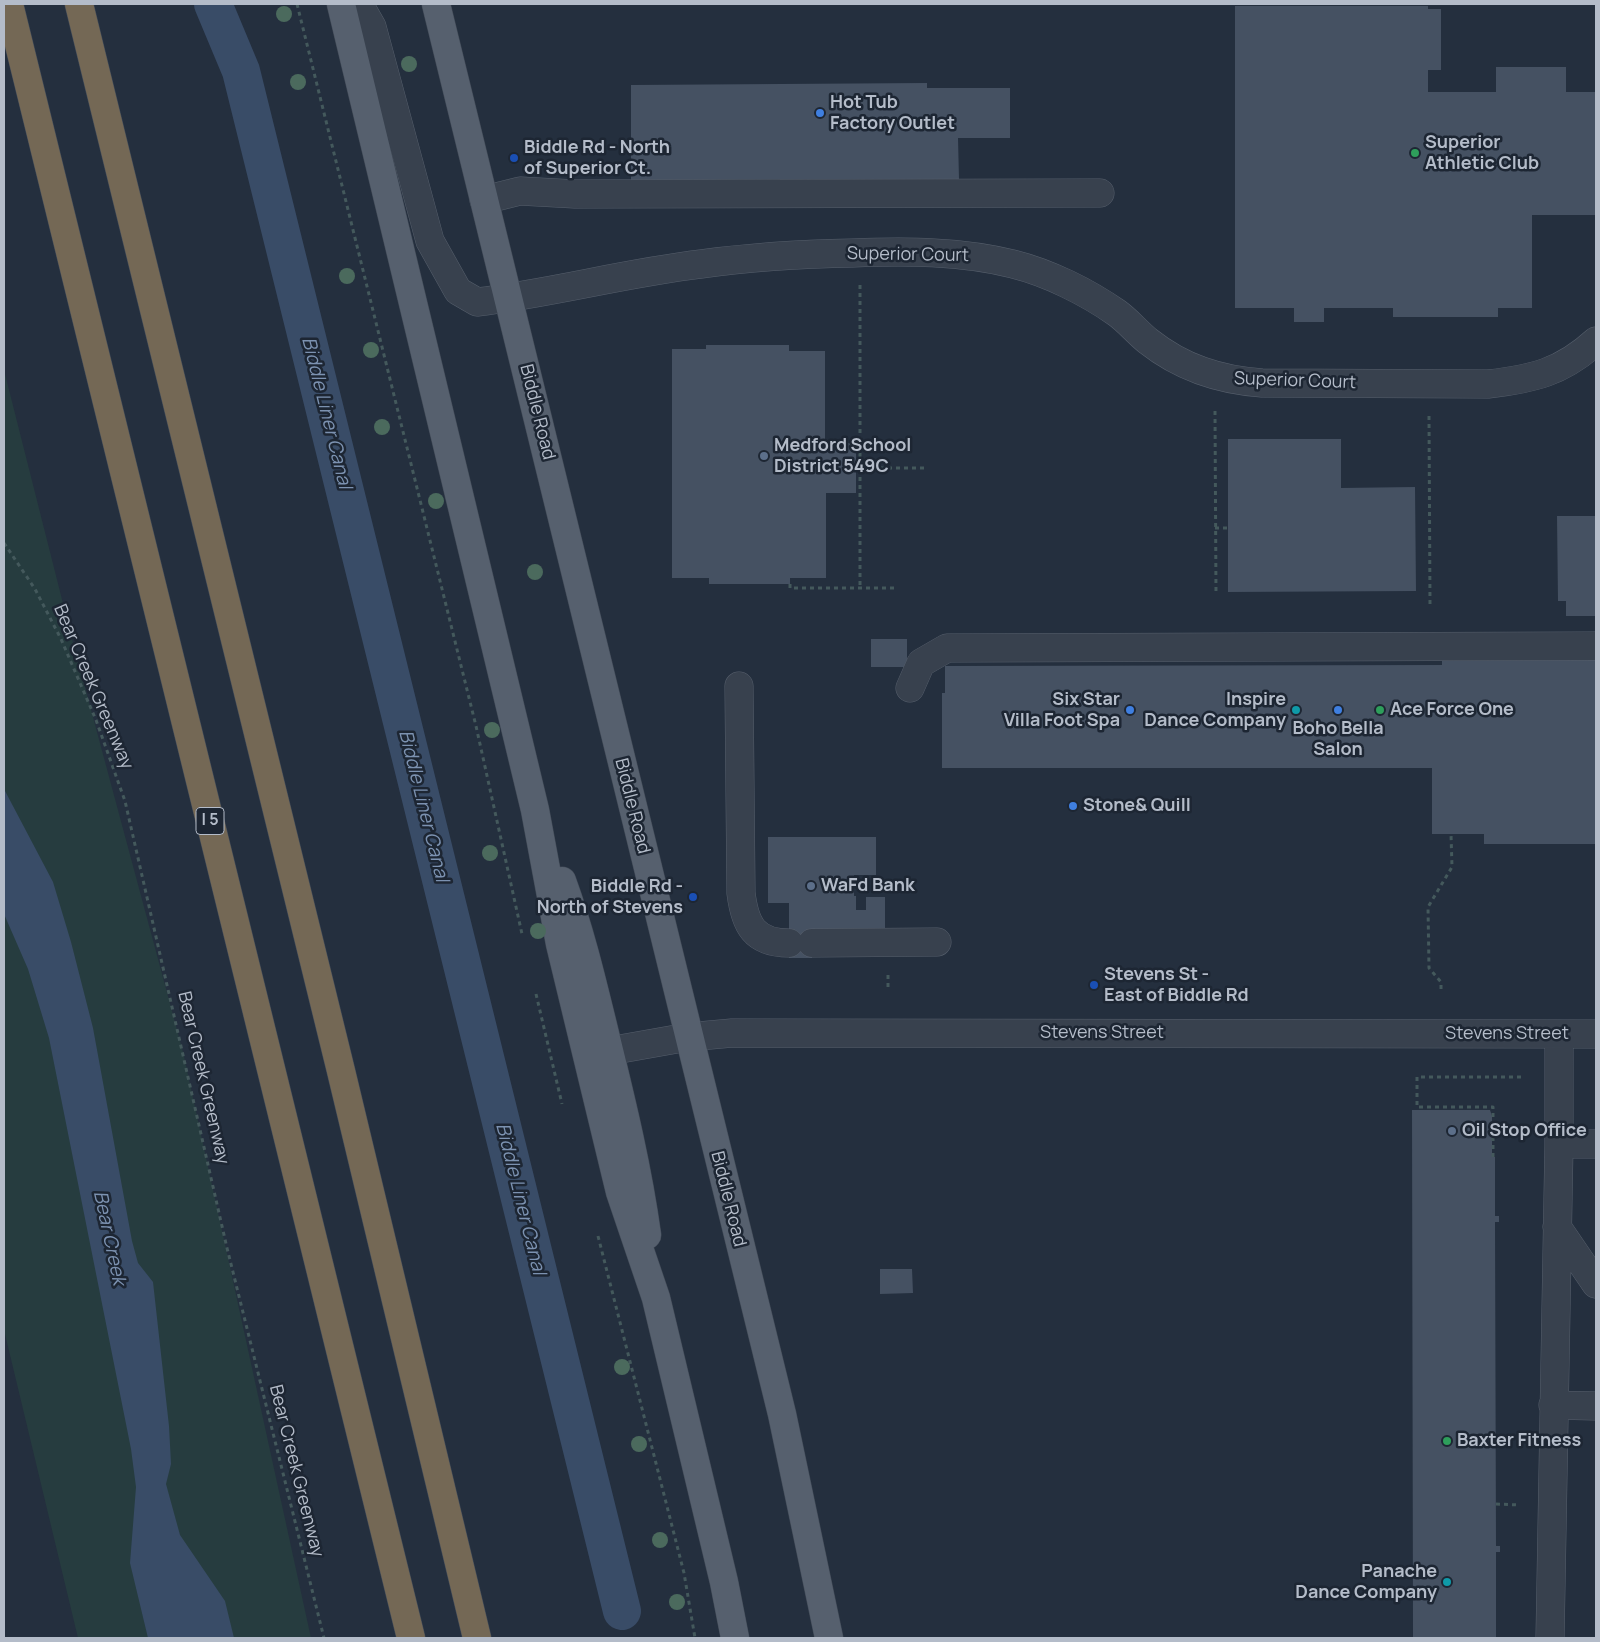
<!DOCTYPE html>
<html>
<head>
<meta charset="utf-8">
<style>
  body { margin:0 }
  #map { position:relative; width:1600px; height:1642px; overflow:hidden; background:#242f3e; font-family:Manrope,sans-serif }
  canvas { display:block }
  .frame { position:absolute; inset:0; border:5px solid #b4bcc9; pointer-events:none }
</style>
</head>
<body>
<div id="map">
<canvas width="1600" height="1642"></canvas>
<div class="frame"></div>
</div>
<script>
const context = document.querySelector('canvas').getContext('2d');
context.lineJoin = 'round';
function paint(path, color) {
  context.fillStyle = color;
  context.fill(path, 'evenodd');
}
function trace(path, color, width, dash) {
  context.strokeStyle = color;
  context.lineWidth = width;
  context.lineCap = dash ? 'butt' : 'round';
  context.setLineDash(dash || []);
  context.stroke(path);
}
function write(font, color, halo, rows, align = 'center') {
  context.font = font + ' Manrope,sans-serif';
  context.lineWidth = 5;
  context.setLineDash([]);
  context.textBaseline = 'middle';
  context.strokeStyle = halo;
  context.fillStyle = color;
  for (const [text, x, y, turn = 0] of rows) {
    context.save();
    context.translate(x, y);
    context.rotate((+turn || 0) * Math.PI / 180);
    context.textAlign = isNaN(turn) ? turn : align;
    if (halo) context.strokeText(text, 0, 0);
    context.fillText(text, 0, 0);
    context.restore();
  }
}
const green = new Path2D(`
  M4 370 72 639 183 1052 311 1638H78L4 1330Z`);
const water = new Path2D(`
  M4 789 53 882 71 942 93 1028 132 1241 138 1263 153 1282 169 1426 171 1464 166 1484 180 1535 225 1601 234 1638H148L130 1563 136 1487 131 1449 49 1038 28 969 4 914Z`);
const canal = new Path2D(`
  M213 4 241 71 622 1611`);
const building = new Path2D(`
  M1235 6H1428V9H1441V70H1428V92H1496V67H1566V92H1596V215H1532V308H1498V317H1393V308H1324V322H1294V308H1235Z
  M927 83V88H1010V138H958L959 179 854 180 780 188V179L631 181V85Z
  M706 345H789V351H825V443H856V493H826V578H790V584H709V578H672V349H706Z
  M1228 439H1341V488L1415 487 1416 591 1228 592Z
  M1557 516H1596V616H1566V601H1558Z
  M871 639H907V667H871Z
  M1442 656H1596V844H1484V834H1432V768H942V693H945V666L1442 665Z
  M768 837H876V875H854V896H856V910H866V897H885V932H812V958H789V903H768Z
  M1412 1110H1490L1492 1116V1157H1495V1216H1499V1222H1495L1496 1546H1500V1552H1496V1638H1413Z
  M880 1269H912L913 1293 880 1294Z`);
const path = new Path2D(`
  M297 4 476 726 522 934
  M860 285V588
  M1215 411 1216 595
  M1429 416 1430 604
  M856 468H927
  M1215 528H1228
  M4 543 35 589 61 639 96 720 125 801 227 1248 324 1638
  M790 584V588H897
  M888 975V989
  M1441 989V982L1429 968 1428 907 1452 867 1451 834
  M536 994 562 1104
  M1493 1157V1107H1417V1077H1522
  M598 1236 684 1573 695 1638
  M1496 1504 1520 1505`);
const minor = new Path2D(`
  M359 4 372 27 430 241 458 291 477 302C552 293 625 273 701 264 751 257 802 254 853 253 906 251 961 251 1013 264 1049 273 1087 292 1117 313 1128 321 1137 332 1148 341 1182 368 1219 380 1262 383L1488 384C1533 379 1562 372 1596 341
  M484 200 520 191 575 194 1100 193
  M739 686 741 893C745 925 754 943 789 943
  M910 688 921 663 947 648 1596 646
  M812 943 937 942
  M609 1051 688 1037 732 1033 1596 1034
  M1559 1144H1596
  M1557 1227 1596 1284
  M1553 1405 1596 1406
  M1550 1638 1559 1144V1034`);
const major = new Path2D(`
  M341 4 535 810 560 944 620 1192 656 1298 724 1582 735 1638
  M436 4 782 1414 829 1638
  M562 881C581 933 593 985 606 1038 622 1103 638 1169 647 1235`);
const highway = new Path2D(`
  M9 4 411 1638
  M79 4 341 1071 477 1638`);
const trees = [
  [284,14],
  [409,64],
  [298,82],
  [347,276],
  [371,350],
  [382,427],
  [436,501],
  [535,572],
  [492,730],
  [490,853],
  [538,931],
  [622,1367],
  [639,1444],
  [660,1540],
  [677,1602]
];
const markers = [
  [820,113,5,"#3f7fe0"],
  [1415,153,5,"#2e9e5b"],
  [514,158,5,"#1a4fb4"],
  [764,456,5,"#5c6f8a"],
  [1130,710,5,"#3f7fe0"],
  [1296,710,5,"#0f9aa8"],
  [1338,710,5,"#3f7fe0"],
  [1380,710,5,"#2e9e5b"],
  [1073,806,5,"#3f7fe0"],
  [811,886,5,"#5c6f8a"],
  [693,897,5,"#1a4fb4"],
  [1094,985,5,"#1a4fb4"],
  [1452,1131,5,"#5c6f8a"],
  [1447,1441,5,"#2e9e5b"],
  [1447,1582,5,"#0f9aa8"]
];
const shields = [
  [210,821,28]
];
const shieldNames = [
  ["I 5",210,821]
];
const poiNames = [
  ["Hot Tub",830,103],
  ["Factory Outlet",830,124],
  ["Superior",1425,143],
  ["Athletic Club",1425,164],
  ["Biddle Rd - North",524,148],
  ["of Superior Ct.",524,169],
  ["Medford School",774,446],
  ["District 549C",774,467],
  ["Six Star",1120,700,"right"],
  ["Villa Foot Spa",1120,721,"right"],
  ["Inspire",1286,700,"right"],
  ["Dance Company",1286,721,"right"],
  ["Ace Force One",1390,710],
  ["Boho Bella",1338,729,"center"],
  ["Salon",1338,750,"center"],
  ["Stone& Quill",1083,806],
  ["WaFd Bank",821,886],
  ["Biddle Rd -",683,887,"right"],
  ["North of Stevens",683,908,"right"],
  ["Stevens St -",1104,975],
  ["East of Biddle Rd",1104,996],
  ["Oil Stop Office",1462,1131],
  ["Baxter Fitness",1457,1441],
  ["Panache",1437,1572,"right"],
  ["Dance Company",1437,1593,"right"]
];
const streetNames = [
  ["Superior Court",908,255,1],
  ["Superior Court",1295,381,2],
  ["Biddle Road",537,412,76],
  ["Bear Creek Greenway",93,687,67],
  ["Biddle Road",632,806,76],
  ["Stevens Street",1102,1033],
  ["Stevens Street",1507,1034],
  ["Bear Creek Greenway",203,1078,77],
  ["Biddle Road",728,1199,76],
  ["Bear Creek Greenway",296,1471,76]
];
const waterNames = [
  ["Biddle Liner Canal",326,413,76],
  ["Biddle Liner Canal",423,806,76],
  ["Biddle Liner Canal",520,1199,76],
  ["Bear Creek",109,1238,78]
];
paint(green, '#263c3f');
paint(water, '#394c67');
trace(canal, '#394c67', 38);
paint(building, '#455162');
trace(minor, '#565f6c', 29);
trace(major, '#414a57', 29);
trace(highway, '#434c59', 29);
trace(path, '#44595c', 3, [4, 4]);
trace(minor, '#38414e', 28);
trace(major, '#56606e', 28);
trace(highway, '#746855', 28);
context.fillStyle = '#4b6a5d';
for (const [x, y] of trees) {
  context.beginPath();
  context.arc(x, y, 8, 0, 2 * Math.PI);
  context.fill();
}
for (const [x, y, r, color] of markers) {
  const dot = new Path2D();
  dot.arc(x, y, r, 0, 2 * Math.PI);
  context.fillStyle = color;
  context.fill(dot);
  trace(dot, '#1d2633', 2);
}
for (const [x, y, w] of shields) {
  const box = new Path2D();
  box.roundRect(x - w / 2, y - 13.5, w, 27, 4);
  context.fillStyle = '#1d2633';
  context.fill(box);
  trace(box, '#b4bcc9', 1);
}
write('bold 16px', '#b4bcc9', null, shieldNames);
write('bold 18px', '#b4bcc9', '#1d2633', poiNames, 'left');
write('18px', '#b4bcc9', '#1d2633', streetNames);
write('italic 19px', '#7c92b1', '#1d2633', waterNames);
</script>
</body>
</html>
